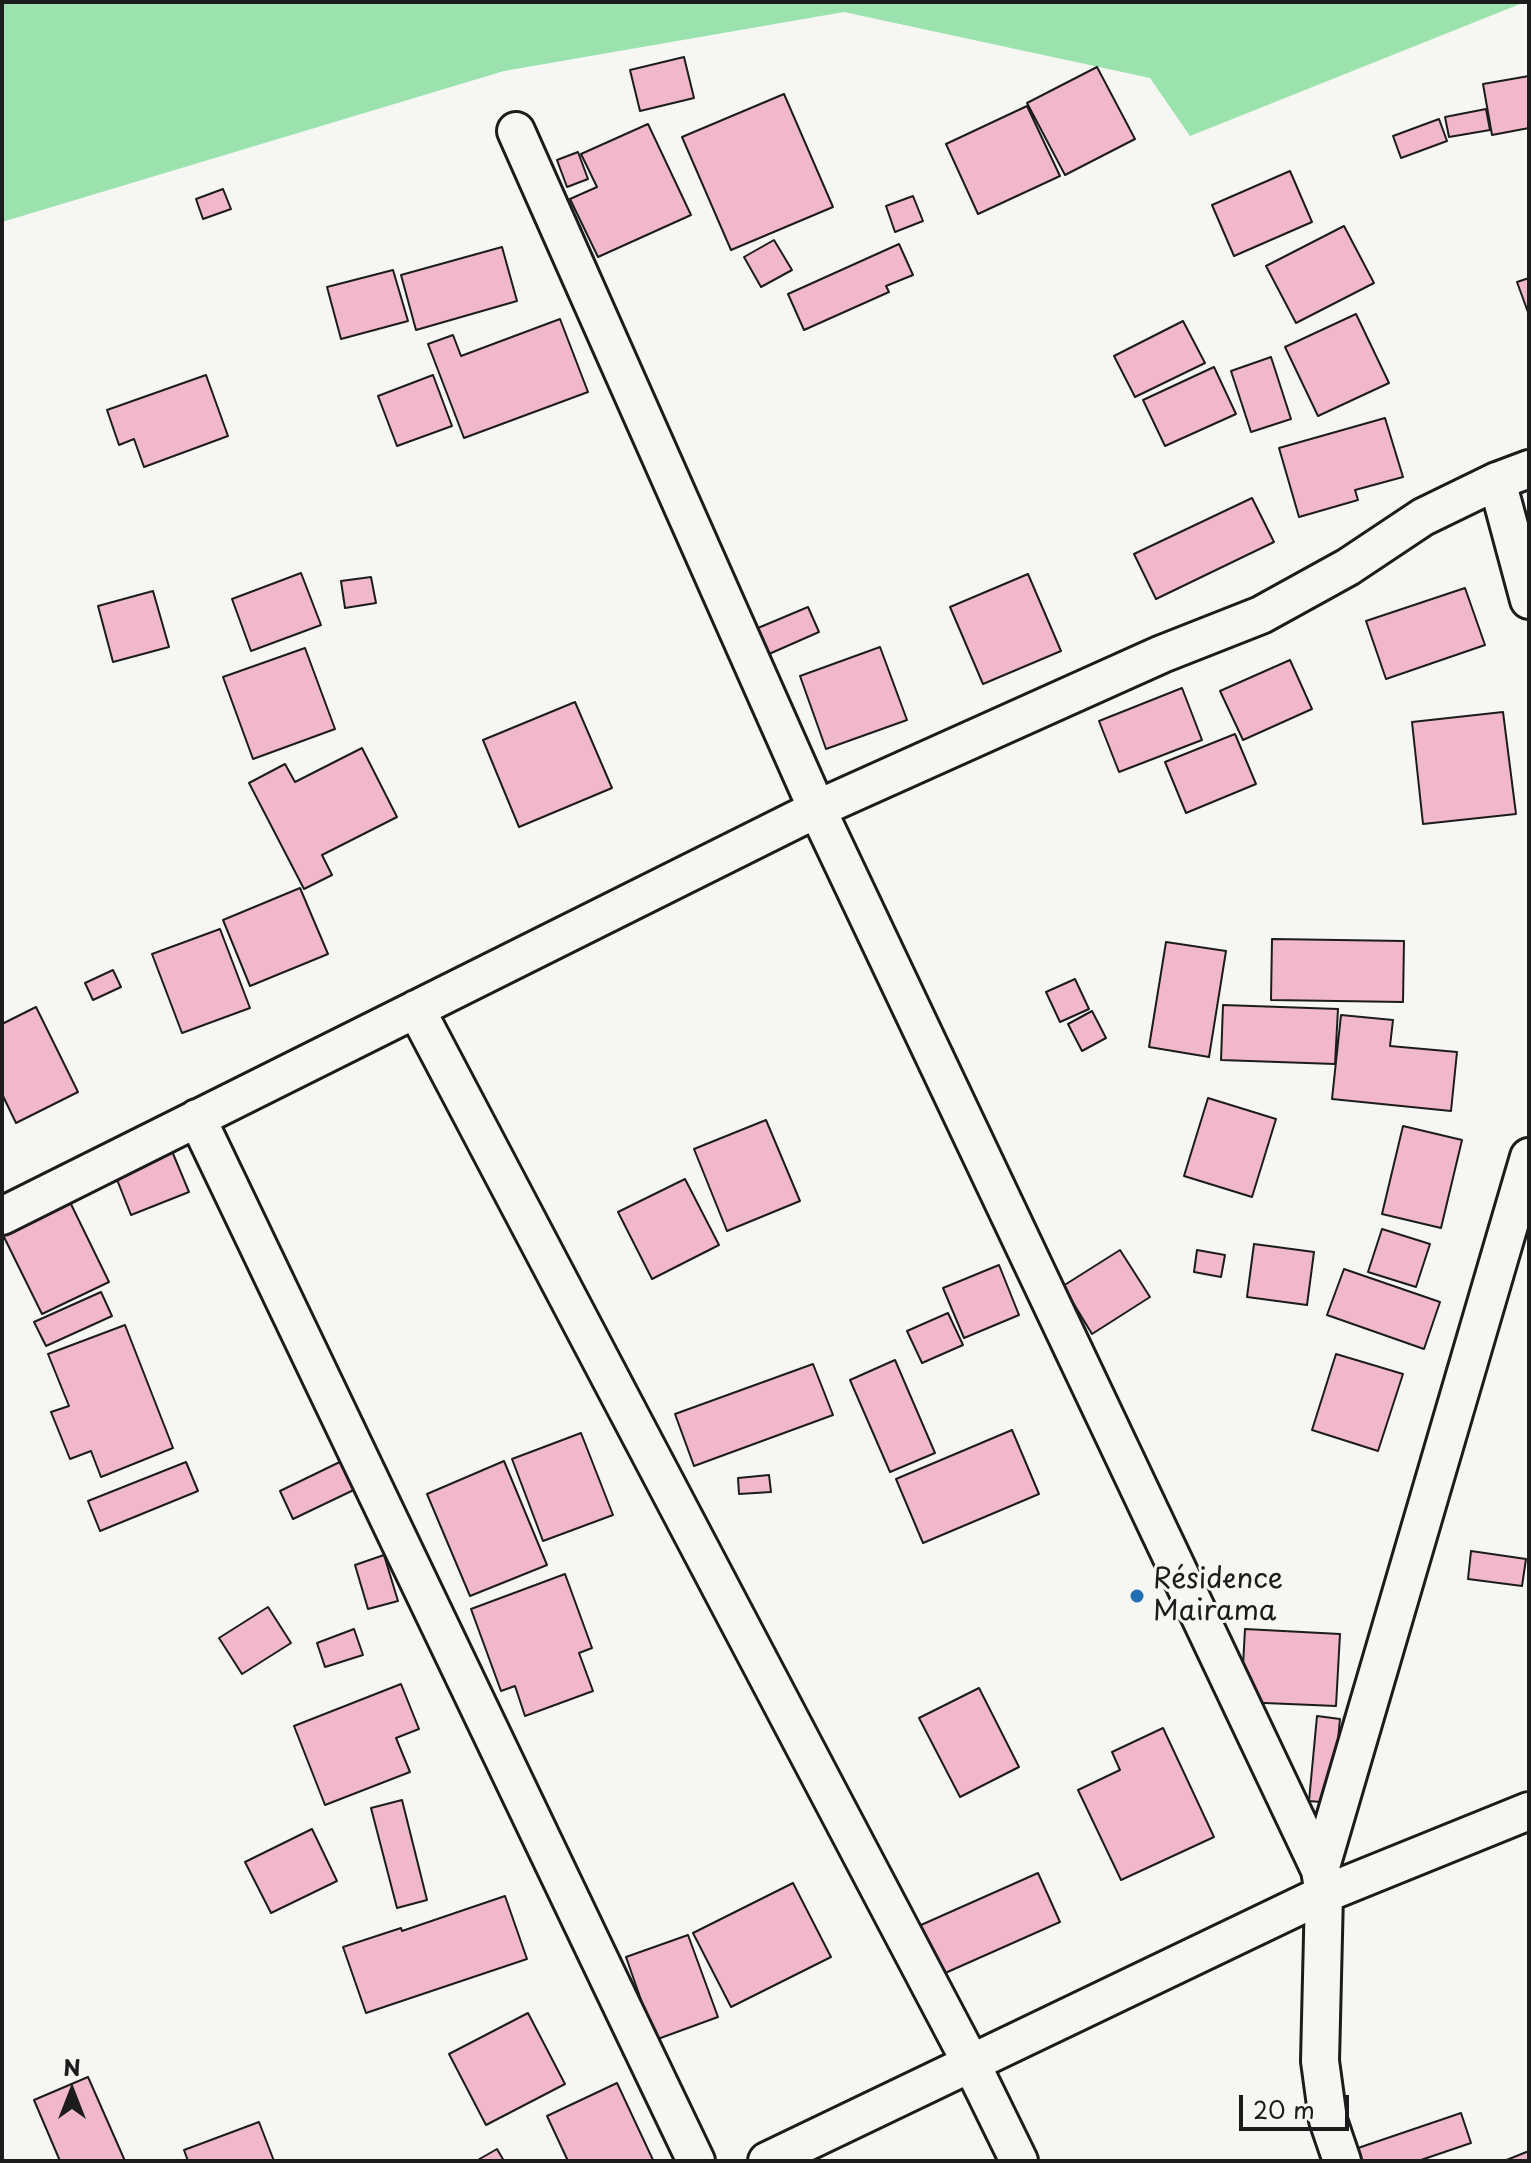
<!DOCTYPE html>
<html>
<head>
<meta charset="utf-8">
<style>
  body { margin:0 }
  #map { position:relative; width:1531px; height:2163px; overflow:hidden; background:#f6f6f2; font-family:"Playpen Sans",sans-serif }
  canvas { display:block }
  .frame { position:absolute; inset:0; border:4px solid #1c1c1c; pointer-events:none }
  .north { position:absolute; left:32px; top:2051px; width:80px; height:80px; -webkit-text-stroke:6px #f6f6f2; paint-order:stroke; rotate:0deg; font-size:22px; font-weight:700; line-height:32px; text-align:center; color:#1c1c1c }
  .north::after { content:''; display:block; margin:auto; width:28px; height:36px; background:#1c1c1c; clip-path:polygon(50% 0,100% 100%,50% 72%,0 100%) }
  .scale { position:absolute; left:1239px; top:2095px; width:110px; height:36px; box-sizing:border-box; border:4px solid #1c1c1c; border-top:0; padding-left:10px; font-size:24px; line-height:28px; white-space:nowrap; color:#1c1c1c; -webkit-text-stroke:6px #f6f6f2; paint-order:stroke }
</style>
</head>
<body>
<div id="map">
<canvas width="1531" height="2163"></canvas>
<div class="frame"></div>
<div class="north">N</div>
<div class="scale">20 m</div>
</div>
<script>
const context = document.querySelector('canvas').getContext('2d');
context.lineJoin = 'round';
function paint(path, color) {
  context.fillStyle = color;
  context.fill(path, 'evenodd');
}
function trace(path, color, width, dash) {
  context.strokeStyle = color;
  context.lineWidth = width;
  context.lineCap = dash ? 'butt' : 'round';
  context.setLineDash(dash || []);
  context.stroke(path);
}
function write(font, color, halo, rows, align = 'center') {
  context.font = font + ' "Playpen Sans",sans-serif';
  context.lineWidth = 6;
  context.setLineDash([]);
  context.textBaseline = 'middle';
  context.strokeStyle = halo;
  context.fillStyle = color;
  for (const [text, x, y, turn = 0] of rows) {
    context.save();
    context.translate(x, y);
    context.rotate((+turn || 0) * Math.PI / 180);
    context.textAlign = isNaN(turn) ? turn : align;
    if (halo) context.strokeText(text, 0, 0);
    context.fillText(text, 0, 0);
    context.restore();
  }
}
const green = new Path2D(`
  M2 2H1525L1190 136 1150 78 844 12 504 71 2 222Z`);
const building = new Path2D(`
  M684 57 694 98 640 111 630 70Z
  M1097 67 1135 139 1065 175 1027 103Z
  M1529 76V128L1492 135 1483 84Z
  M784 94 833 207 731 250 682 137Z
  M1027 106 1060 176 978 214 946 144Z
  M1486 109 1490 130 1449 137 1445 117Z
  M1439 119 1447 141 1401 158 1393 136Z
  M648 124 691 215 598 257 570 199 597 187 581 154Z
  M578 152 588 179 567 187 557 160Z
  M1290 171 1312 222 1234 256 1212 205Z
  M223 189 231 209 203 219 196 199Z
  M913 196 923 221 895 232 886 206Z
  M1344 226 1374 283 1296 323 1266 266Z
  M774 240 792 270 761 287 744 257Z
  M899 244 913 275 886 286 889 292 804 330 788 294Z
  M502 247 517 301 416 330 401 275Z
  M393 270 408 321 341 339 327 287Z
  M1529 278V315L1517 282Z
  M1356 314 1389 383 1318 416 1285 347Z
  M560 319 588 392 464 438 428 344 453 335 461 356Z
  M1183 321 1205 363 1135 397 1114 356Z
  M1271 357 1291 419 1251 432 1231 371Z
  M1214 367 1236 414 1165 446 1143 400Z
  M206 375 228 436 144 467 134 439 119 445 107 410Z
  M433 375 452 426 397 446 378 396Z
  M1385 418 1403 477 1355 490 1358 500 1299 517 1279 448Z
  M1252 498 1274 542 1156 599 1134 554Z
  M301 573 321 625 251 651 232 599Z
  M1028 574 1061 651 983 684 950 607Z
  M371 577 376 603 345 608 341 581Z
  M1465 588 1485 645 1386 679 1366 621Z
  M153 591 169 647 113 662 98 606Z
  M808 607 819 632 769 654 758 628Z
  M880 647 907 720 826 749 800 676Z
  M305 648 335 729 253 759 223 677Z
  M1290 660 1312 709 1243 740 1220 691Z
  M1182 688 1202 740 1119 772 1099 721Z
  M575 702 612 788 519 827 483 740Z
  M1503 712 1516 814 1423 824 1412 722Z
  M1235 734 1256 784 1186 813 1165 762Z
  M362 748 397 817 322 855 332 875 304 889 249 783 285 764 295 782Z
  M300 888 328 954 250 986 223 920Z
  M220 929 250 1008 182 1033 152 954Z
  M1272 939 1404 941 1403 1002 1271 1000Z
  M1166 942 1226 951 1209 1057 1149 1047Z
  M113 970 121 987 93 1000 85 983Z
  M1075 979 1089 1009 1060 1022 1046 992Z
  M1223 1005 1338 1009 1335 1064 1221 1060Z
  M36 1007 78 1092 16 1123 2 1094V1024Z
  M1092 1011 1106 1038 1082 1051 1068 1024Z
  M1341 1015 1393 1020 1390 1046 1457 1052 1451 1111 1332 1099Z
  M1208 1098 1276 1119 1252 1197 1184 1176Z
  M766 1120 800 1201 727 1231 694 1149Z
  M1403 1126 1462 1140 1441 1228 1382 1214Z
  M169 1144 189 1192 131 1215 112 1167Z
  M685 1179 719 1245 652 1279 618 1212Z
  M68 1198 109 1282 42 1314 2 1233Z
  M1382 1229 1430 1244 1416 1287 1368 1272Z
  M1254 1244 1314 1252 1307 1305 1247 1297Z
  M1120 1250 1150 1297 1092 1334 1063 1286Z
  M1197 1250 1225 1255 1221 1277 1194 1272Z
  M999 1265 1019 1315 964 1338 943 1288Z
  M1344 1269 1440 1302 1424 1349 1327 1315Z
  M101 1292 112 1316 46 1346 34 1322Z
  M948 1313 963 1345 922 1363 907 1331Z
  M125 1325 173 1448 101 1477 91 1451 70 1459 51 1412 69 1406 48 1354Z
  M1336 1354 1403 1374 1378 1451 1312 1430Z
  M895 1360 935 1453 890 1472 850 1380Z
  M813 1364 833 1415 694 1466 675 1414Z
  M1012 1430 1039 1494 923 1543 896 1479Z
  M581 1433 613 1515 543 1541 512 1459Z
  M348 1458 362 1486 293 1519 280 1491Z
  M504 1461 547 1565 470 1596 427 1494Z
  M186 1462 198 1491 100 1531 88 1501Z
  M769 1475 771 1492 739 1494 738 1478Z
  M1471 1551 1526 1559 1522 1586 1468 1579Z
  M384 1555 398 1601 368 1609 355 1565Z
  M565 1574 592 1648 579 1653 593 1691 525 1716 515 1686 501 1691 471 1609Z
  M268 1607 291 1643 242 1674 219 1638Z
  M354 1629 363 1655 325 1667 317 1643Z
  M1245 1629 1340 1634 1336 1706 1241 1702Z
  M401 1684 419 1729 396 1738 410 1772 325 1805 294 1726Z
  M979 1688 1019 1767 960 1797 919 1718Z
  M1317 1716 1340 1719 1332 1803 1309 1801Z
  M1163 1728 1214 1837 1121 1880 1078 1790 1120 1770 1112 1752Z
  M402 1800 427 1900 397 1908 371 1808Z
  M312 1829 337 1881 271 1913 245 1862Z
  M1038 1873 1060 1922 934 1978 912 1929Z
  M793 1883 831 1957 731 2007 693 1933Z
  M505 1896 527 1959 366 2013 343 1947 401 1928 402 1931Z
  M688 1935 718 2017 655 2040 626 1957Z
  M528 2013 565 2084 486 2125 449 2054Z
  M88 2077 125 2161H60L34 2100Z
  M617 2083 653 2160 568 2161 547 2116Z
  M1461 2113 1471 2143 1418 2161H1362L1358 2148Z
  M259 2122 274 2161H188L184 2150Z
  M497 2149 504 2161H476Z
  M1529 2151V2161H1504Z`);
const minor = new Path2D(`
  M516 131 817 809 1320 1870
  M1497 481 1529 600
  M416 1009 971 2063 1019 2161
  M197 1118 696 2161
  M2 1216 817 809 1162 654 1261 615 1348 567 1423 517 1497 481 1529 469
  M767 2161 1324 1894 1529 1811
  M1342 2161 1328 2120 1320 2061 1324 1894 1320 1870 1529 1157`);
const markers = [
  [1137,1596,8,"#1f6fb2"]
];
const poiNames = [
  ["Résidence",1153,1580],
  ["Mairama",1153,1612]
];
paint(green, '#9be2af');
paint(building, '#f1b8cc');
trace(building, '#1c1c1c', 2);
trace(minor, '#1c1c1c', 42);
trace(minor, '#f6f6f2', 36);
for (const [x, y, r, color] of markers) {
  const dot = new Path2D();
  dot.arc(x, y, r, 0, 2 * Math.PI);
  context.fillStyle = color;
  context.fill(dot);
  trace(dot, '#f6f6f2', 3);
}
write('28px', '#1c1c1c', '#f6f6f2', poiNames, 'left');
</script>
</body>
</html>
